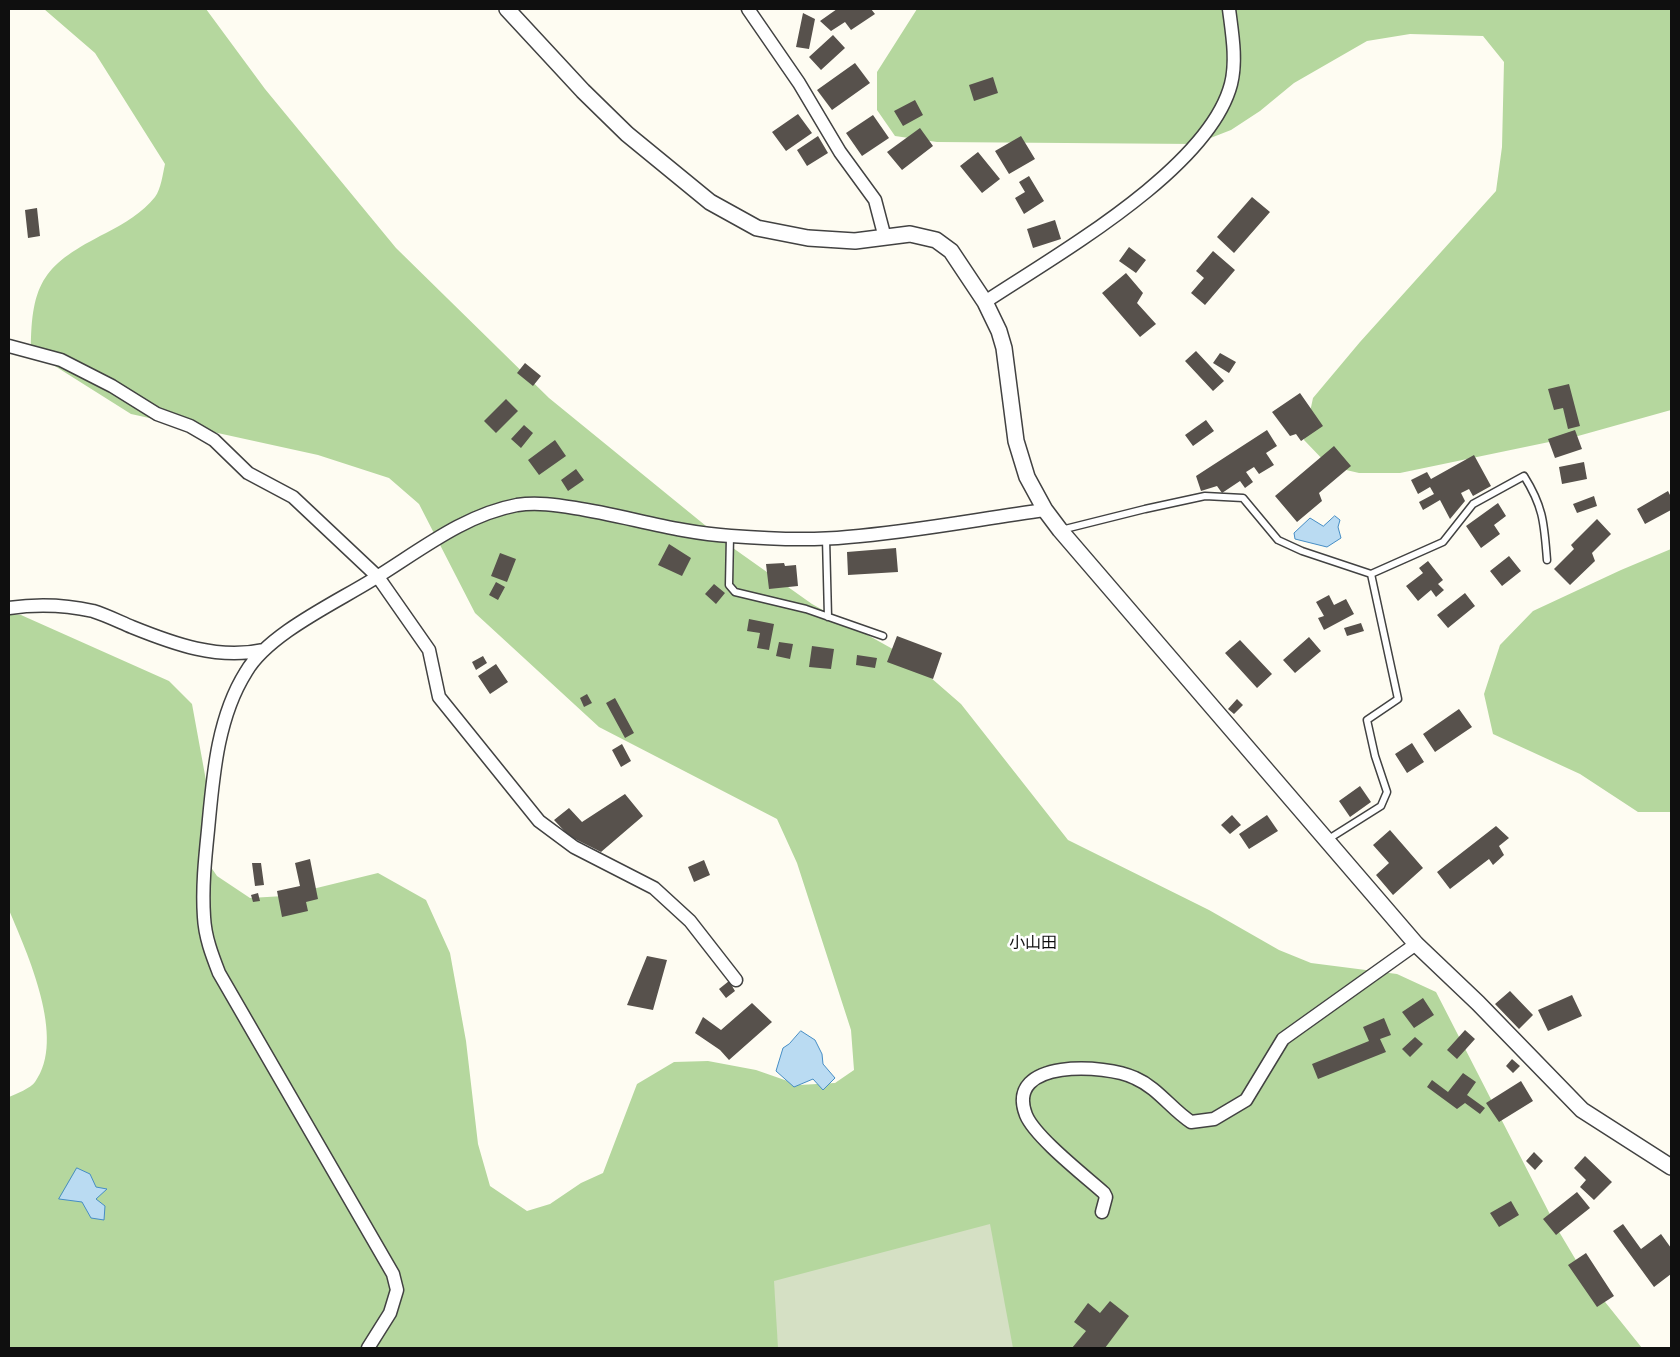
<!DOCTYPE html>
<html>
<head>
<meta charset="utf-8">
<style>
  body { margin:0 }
  #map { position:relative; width:1680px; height:1357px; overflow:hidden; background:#fefcf2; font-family:"Libre Baskerville",serif }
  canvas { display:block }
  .frame { position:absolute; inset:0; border:10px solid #0f0f0f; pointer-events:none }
</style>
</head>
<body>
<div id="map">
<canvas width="1680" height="1357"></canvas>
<div class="frame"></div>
</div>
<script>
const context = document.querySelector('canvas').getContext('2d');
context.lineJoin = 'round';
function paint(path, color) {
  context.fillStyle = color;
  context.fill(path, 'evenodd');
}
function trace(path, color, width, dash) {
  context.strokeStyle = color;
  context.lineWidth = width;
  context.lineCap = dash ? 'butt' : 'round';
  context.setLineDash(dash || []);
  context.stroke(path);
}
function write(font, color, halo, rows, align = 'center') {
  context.font = font + ' "Libre Baskerville","Noto Sans JP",serif';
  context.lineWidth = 5;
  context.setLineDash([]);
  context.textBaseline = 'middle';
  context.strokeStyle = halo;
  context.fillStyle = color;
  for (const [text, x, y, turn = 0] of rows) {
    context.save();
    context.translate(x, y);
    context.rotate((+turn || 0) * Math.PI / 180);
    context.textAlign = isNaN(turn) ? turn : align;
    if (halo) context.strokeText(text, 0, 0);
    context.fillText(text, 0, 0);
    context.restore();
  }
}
const forest = new Path2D(`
  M44 9H206L265 89 396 248 549 398 733 548 812 604 907 657 961 704 1068 840 1209 910 1279 950 1311 963 1397 974 1436 992 1558 1230 1589 1282 1642 1348H9V1097C16 1094 31 1088 35 1082 67 1039 27 953 9 910V614L21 615 169 681 192 704 207 786 204 857 217 876 250 898 284 896 378 873 426 900 450 953 466 1041 478 1144 490 1186 527 1211 550 1204 581 1183 603 1173 637 1084 674 1062 708 1061 756 1070 799 1085 835 1083 854 1070 851 1030 797 863 777 819 599 727 475 613 419 504 389 478 318 455 131 414 31 351C31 281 45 264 106 233 125 223 142 213 155 197 161 189 163 173 165 164L95 53Z
  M917 9H1671V410L1578 436 1400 473H1359L1329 466 1304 440 1313 398 1360 342 1496 191 1502 147 1504 62 1483 36 1410 34 1367 41 1294 83 1260 111 1231 130 1195 144 937 142 895 136 877 110V72Z
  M1671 549V812H1638L1580 774 1493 734 1484 694 1500 645 1533 611 1621 570Z`);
const cemetery = new Path2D(`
  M990 1224 1013 1348H778L774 1281Z`);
const water = new Path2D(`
  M1335 516 1340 520 1338 527 1341 538 1327 547 1295 539 1294 533 1310 518 1323 526Z
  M801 1031 815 1040 822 1054 823 1064 835 1078 823 1090 813 1079 794 1087 776 1071 783 1048 789 1044Z
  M77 1168 90 1174 96 1187 107 1189 96 1199 105 1206 104 1220 91 1218 82 1202 59 1199Z`);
const building = new Path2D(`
  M837 9H871L875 14 851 30 845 22 831 31 820 21Z
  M803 13 815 19 809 49 796 47Z
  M833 35 845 48 821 70 809 57Z
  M855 63 870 83 832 110 817 90Z
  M993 77 998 93 974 101 969 85Z
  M915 100 923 115 903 126 894 111Z
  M798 114 812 133 786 151 772 132Z
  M873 115 889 138 862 156 846 133Z
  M920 128 933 146 902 170 887 152Z
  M818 136 828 153 807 166 797 150Z
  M1021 136 1035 159 1009 174 995 151Z
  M978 152 1000 179 982 193 960 166Z
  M1029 176 1044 201 1024 214 1015 198 1025 192 1019 182Z
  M1252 197 1270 212 1234 253 1217 237Z
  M37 208 40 236 28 238 25 210Z
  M1055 220 1061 239 1033 248 1027 229Z
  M1129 247 1146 260 1136 273 1119 261Z
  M1213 251 1235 270 1205 305 1191 293 1204 278 1196 271Z
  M1126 273 1143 293 1137 303 1156 324 1140 337 1102 293Z
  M1196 351 1224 381 1213 391 1185 361Z
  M1220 353 1236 362 1229 373 1213 363Z
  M525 363 541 376 533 386 517 373Z
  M1569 384 1580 426 1568 429 1563 408 1554 410 1548 389Z
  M1300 393 1323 426 1301 441 1296 434 1290 436 1272 412Z
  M506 399 518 411 496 433 484 421Z
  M1206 420 1214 431 1193 446 1185 435Z
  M524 425 533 433 521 448 511 439Z
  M1267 430 1277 446 1266 453 1274 465 1259 474 1254 467 1246 472 1253 482 1245 488 1240 481 1222 493 1217 486 1201 491 1196 476Z
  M1575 430 1582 449 1555 458 1548 439Z
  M555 440 566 456 539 475 528 460Z
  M1334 446 1351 466 1319 493 1322 501 1297 522 1275 496Z
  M1474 455 1491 486 1473 496 1469 489 1461 493 1465 501 1450 519 1440 500 1423 510 1419 502 1434 494 1430 487 1418 494 1411 480 1427 472 1431 479Z
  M1584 462 1587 479 1562 484 1559 467Z
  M576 469 584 480 568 491 561 480Z
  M1668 491 1671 497V510L1645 524 1637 509Z
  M1594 496 1597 506 1577 513 1573 504Z
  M1498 503 1506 516 1494 525 1500 534 1481 548 1466 526Z
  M1597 519 1611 534 1592 553 1595 561 1570 585 1554 569 1574 549 1571 545Z
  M669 544 691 558 682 576 658 565Z
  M896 548 898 572 848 575 847 552Z
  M500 553 516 559 507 582 491 576Z
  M1509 556 1521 571 1502 586 1490 571Z
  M1428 561 1443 580 1438 584 1444 590 1436 597 1431 590 1418 601 1406 586 1423 573 1419 568Z
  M784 563 785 566 796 565 798 586 769 589 766 564Z
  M496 582 505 587 498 600 489 595Z
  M714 584 725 593 716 604 705 594Z
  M1465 593 1475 606 1448 628 1437 615Z
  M1329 595 1334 605 1346 599 1354 614 1324 630 1318 618 1324 616 1316 602Z
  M749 619 774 624 769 650 757 648 760 633 747 631Z
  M1361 623 1364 631 1347 636 1344 628Z
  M897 636 942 653 933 679 887 662Z
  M1309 637 1321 651 1295 673 1283 660Z
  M1240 640 1272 674 1257 688 1225 653Z
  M779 642 793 644 790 659 776 656Z
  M812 646 834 649 831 669 809 667Z
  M857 655 877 658 875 668 856 665Z
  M483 656 487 663 476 670 472 662Z
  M496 664 508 682 490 694 478 676Z
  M587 694 592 703 584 707 580 698Z
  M615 698 634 733 625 738 606 703Z
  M1237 699 1243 705 1234 714 1228 709Z
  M1459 709 1472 727 1435 752 1423 734Z
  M1412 743 1424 762 1407 773 1395 754Z
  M622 744 631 761 621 767 612 750Z
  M1360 786 1371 802 1350 817 1339 801Z
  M625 794 643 816 601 852 569 836 554 820 569 808 582 822Z
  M1232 815 1241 825 1230 834 1221 825Z
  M1267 815 1278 831 1249 849 1239 834Z
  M1496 826 1509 838 1499 846 1504 855 1493 865 1489 859 1450 889 1437 872Z
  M1390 830 1423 868 1393 895 1376 875 1389 863 1373 845Z
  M310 859 318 899 306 902 308 911 282 917 277 891 300 886 295 863Z
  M704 860 710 875 694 882 688 867Z
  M252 863H261L264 885 255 886Z
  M258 893 260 901 253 902 251 895Z
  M647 956 667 960 653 1010 627 1005Z
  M729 981 735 991 726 998 719 989Z
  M1510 991 1533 1015 1519 1029 1495 1004Z
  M1572 995 1582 1016 1548 1031 1538 1010Z
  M1423 998 1434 1015 1414 1028 1402 1012Z
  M752 1003 772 1022 729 1060 720 1050 695 1033 703 1017 721 1030Z
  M1384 1018 1391 1035 1380 1039 1386 1052 1318 1079 1312 1064 1369 1041 1363 1027Z
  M1465 1030 1475 1039 1457 1059 1447 1050Z
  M1415 1037 1423 1044 1410 1057 1402 1049Z
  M1512 1059 1520 1066 1513 1073 1506 1066Z
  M1463 1073 1476 1082 1467 1095 1485 1108 1480 1114 1465 1103 1457 1109 1427 1087 1432 1080 1448 1092Z
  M1521 1081 1533 1101 1499 1122 1486 1103Z
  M1534 1152 1543 1161 1535 1170 1526 1161Z
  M1585 1156 1612 1182 1594 1200 1580 1187 1586 1180 1574 1168Z
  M1577 1192 1590 1208 1556 1235 1543 1219Z
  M1511 1201 1519 1215 1499 1227 1490 1213Z
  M1623 1224 1641 1249 1661 1234 1671 1248V1274L1654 1287 1613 1231Z
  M1586 1253 1614 1296 1597 1307 1568 1265Z
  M1110 1301 1129 1316 1105 1348H1072L1086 1331 1074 1322 1088 1303 1100 1313Z`);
const service = new Path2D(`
  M1061 530 1145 509 1205 496 1243 498 1278 540 1302 551 1371 574 1443 542 1473 504 1524 476C1544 508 1544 524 1547 560
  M730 536 729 585 735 592 806 609 883 636
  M826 538 828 617
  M1327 840 1381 806 1387 792 1375 756 1367 720 1398 699 1371 574`);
const minor = new Path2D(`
  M748 9 799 83 840 152 875 200 885 238
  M985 302C1056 255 1209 169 1231 84 1237 60 1232 33 1229 9
  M9 346 61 360 112 386 157 414 190 426 214 440 248 473 293 497 378 577 429 650 439 697 539 821 574 847 654 888 690 921 736 980
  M9 608C36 604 66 605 93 611 106 615 120 622 132 627 174 644 218 660 263 650
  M1102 1212 1106 1197 1104 1193C1085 1176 1035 1137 1026 1115 1004 1058 1106 1064 1135 1078 1158 1088 1171 1109 1191 1122L1214 1119 1246 1100 1283 1039 1416 944
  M368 1348 390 1313 397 1290 393 1274 219 973C212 955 205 937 204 917 202 888 205 859 208 830 213 777 217 718 246 672 268 634 335 603 372 580 418 552 463 515 517 505 537 502 556 505 575 508 627 516 678 533 731 536 769 539 809 541 848 537 913 532 979 519 1045 510`);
const tertiary = new Path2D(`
  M507 9 583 91 627 134 710 202 757 228 808 238 855 241 910 234 936 240 951 251 985 302 999 331 1004 348 1016 441 1027 477 1045 510 1060 530 1416 944 1478 1003 1582 1110 1671 1167`);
const quarterNames = [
  ["小山田",1033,943]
];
paint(forest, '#b5d79e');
paint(cemetery, '#d5e0c4');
paint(water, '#badbf2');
trace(water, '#468dc4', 1);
paint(building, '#57514c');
trace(service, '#424242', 9);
trace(minor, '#424242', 15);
trace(tertiary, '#424242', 18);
trace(service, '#fff', 6);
trace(minor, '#fff', 12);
trace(tertiary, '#fff', 15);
write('16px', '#0f0f0f', '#fff', quarterNames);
</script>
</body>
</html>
